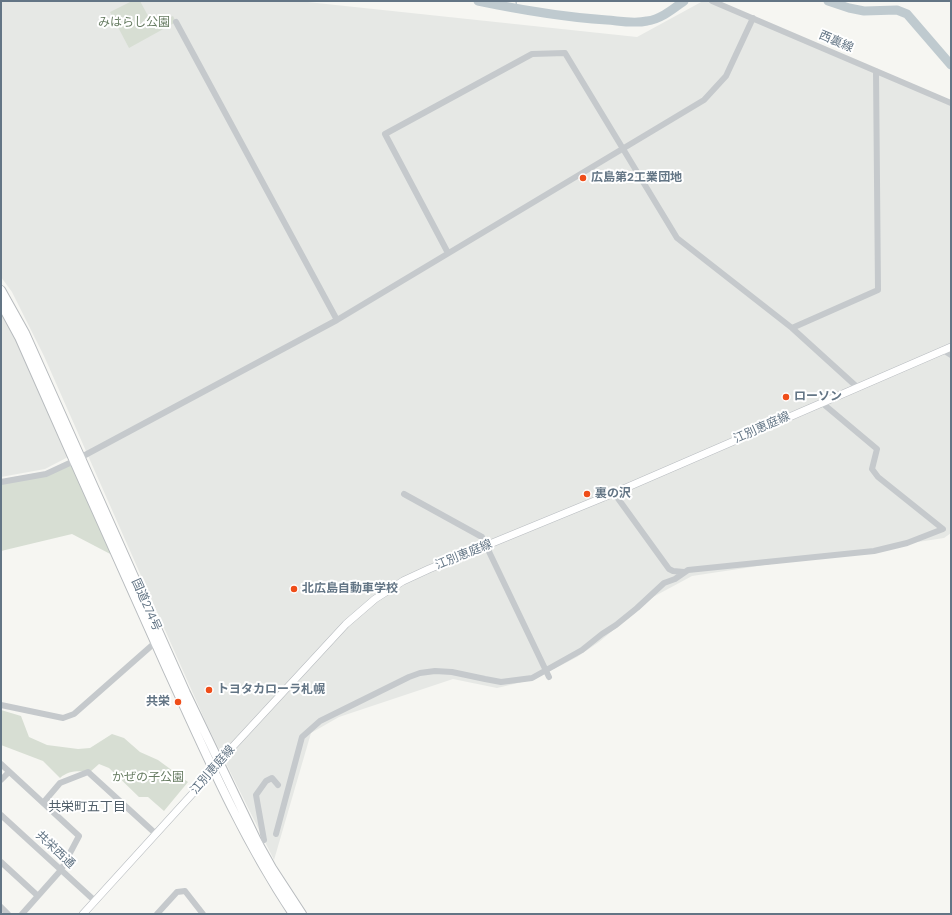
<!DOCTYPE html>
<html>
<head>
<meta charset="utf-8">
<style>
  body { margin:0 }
  #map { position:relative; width:952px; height:915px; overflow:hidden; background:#f6f6f2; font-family:"DM Sans",sans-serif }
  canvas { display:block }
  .frame { position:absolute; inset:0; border:2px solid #637585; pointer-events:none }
</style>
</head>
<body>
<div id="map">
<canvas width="952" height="915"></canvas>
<div class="frame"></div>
</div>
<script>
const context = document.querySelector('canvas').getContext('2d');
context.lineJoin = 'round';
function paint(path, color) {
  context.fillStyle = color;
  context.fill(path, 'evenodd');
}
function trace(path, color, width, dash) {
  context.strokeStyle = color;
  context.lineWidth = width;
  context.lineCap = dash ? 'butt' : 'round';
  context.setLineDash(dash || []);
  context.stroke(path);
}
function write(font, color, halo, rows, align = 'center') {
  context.font = font + ' "DM Sans","Noto Sans JP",sans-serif';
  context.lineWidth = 4;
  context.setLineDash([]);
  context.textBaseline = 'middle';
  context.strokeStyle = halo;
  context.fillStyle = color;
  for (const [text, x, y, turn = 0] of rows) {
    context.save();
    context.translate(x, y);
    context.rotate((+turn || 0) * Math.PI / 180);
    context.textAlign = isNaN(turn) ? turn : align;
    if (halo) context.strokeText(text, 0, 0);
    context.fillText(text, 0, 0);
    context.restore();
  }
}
const built = new Path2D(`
  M1 1H298L637 37 703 1H712L951 104V533L944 538 692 576 653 597 599 642 577 657 535 679 497 688 453 679 339 717 311 733 274 860 207 725 44 356 12 292 1 277Z
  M1 312 16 340 68 457 45 469 1 477Z`);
const green = new Path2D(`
  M132 1H140L153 25 173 16 176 22 129 48 110 12Z
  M74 461 116 557 72 534 1 551V482L46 474Z
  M1 710 21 716 29 737 47 745 78 749 90 748 112 734 124 738 140 752 158 760 188 782 164 811 148 797H139L109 768 99 764 90 772C79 771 69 770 60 778L43 761 1 745Z`);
const stream = new Path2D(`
  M516 1 517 9`);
const river = new Path2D(`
  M478 1C521 10 564 17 607 20 620 21 634 24 647 21 661 19 673 9 684 1
  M828 1 849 8 864 11 897 10 907 14 951 65`);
const minor = new Path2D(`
  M712 1 951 103
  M176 22 337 320
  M448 253 385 134 532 54 565 53 677 238 792 328 878 290 876 71
  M792 328 857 387
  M943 350 951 355
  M1 482 46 474 74 461 337 320 704 100 726 76 753 18
  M614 493 669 569 673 571 684 572
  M404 494 482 537 549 677
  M1 705 63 718 74 714 158 640
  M1 764 79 836 61 870 22 914
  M1 780 9 772
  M43 803 60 783 88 772 156 834
  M1 815 95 901
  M276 834 302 737 320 721 409 677 420 673 435 671 452 672 485 679 501 682 532 678 582 650 602 634 616 625 637 608 664 583 675 579 688 570 874 551 907 543 943 529 878 477 872 469 877 449 821 402
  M258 843 264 840 256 795 266 781 272 778 278 785
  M1 862 38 896
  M1 907 8 914
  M157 914 177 892 185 891 203 914`);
const major = new Path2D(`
  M83 914 204 781 213 768 346 624 375 599 403 581 429 569 614 493 951 347`);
const highway = new Path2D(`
  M1 290 25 333 186 693 258 843 272 868 302 914
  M1 304 19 337C68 448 117 558 167 669 205 752 242 838 293 914`);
const markers = [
  [583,178,4,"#ef4d19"],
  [786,397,4,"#ef4d19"],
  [587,494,4,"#ef4d19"],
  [294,589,4,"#ef4d19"],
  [209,690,4,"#ef4d19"],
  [178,702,4,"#ef4d19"]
];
const parkNames = [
  ["みはらし公園",134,23],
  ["かぜの子公園",148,778]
];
const streetNames = [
  ["西裏線",836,42,23],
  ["江別恵庭線",762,428,-24],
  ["江別恵庭線",464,555,-22],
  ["国道274号",146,605,66],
  ["江別恵庭線",213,770,-49],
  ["共栄西通",55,850,43]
];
const poiNames = [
  ["広島第2工業団地",591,178],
  ["ローソン",794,397],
  ["裏の沢",595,494],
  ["北広島自動車学校",302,589],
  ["トヨタカローラ札幌",217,690],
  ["共栄",170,702,"right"]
];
const neighbourhoodNames = [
  ["共栄町五丁目",87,808]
];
paint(built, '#e6e8e5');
paint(green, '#d7ded3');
trace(stream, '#bfcacf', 1.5);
trace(river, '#bfcacf', 9);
trace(major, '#b8bcc0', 8);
trace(highway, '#b7bbbe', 10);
trace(minor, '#c5c9cc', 6);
trace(major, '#fff', 7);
trace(highway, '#fff', 8);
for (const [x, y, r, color] of markers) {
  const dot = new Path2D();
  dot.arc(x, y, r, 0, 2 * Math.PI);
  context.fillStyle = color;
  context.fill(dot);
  trace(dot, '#fff', 1.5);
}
write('12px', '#677c62', '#fff', parkNames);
write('12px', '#637585', '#fff', streetNames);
write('bold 12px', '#637585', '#fff', poiNames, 'left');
write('13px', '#515f6a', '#fff', neighbourhoodNames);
</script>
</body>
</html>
